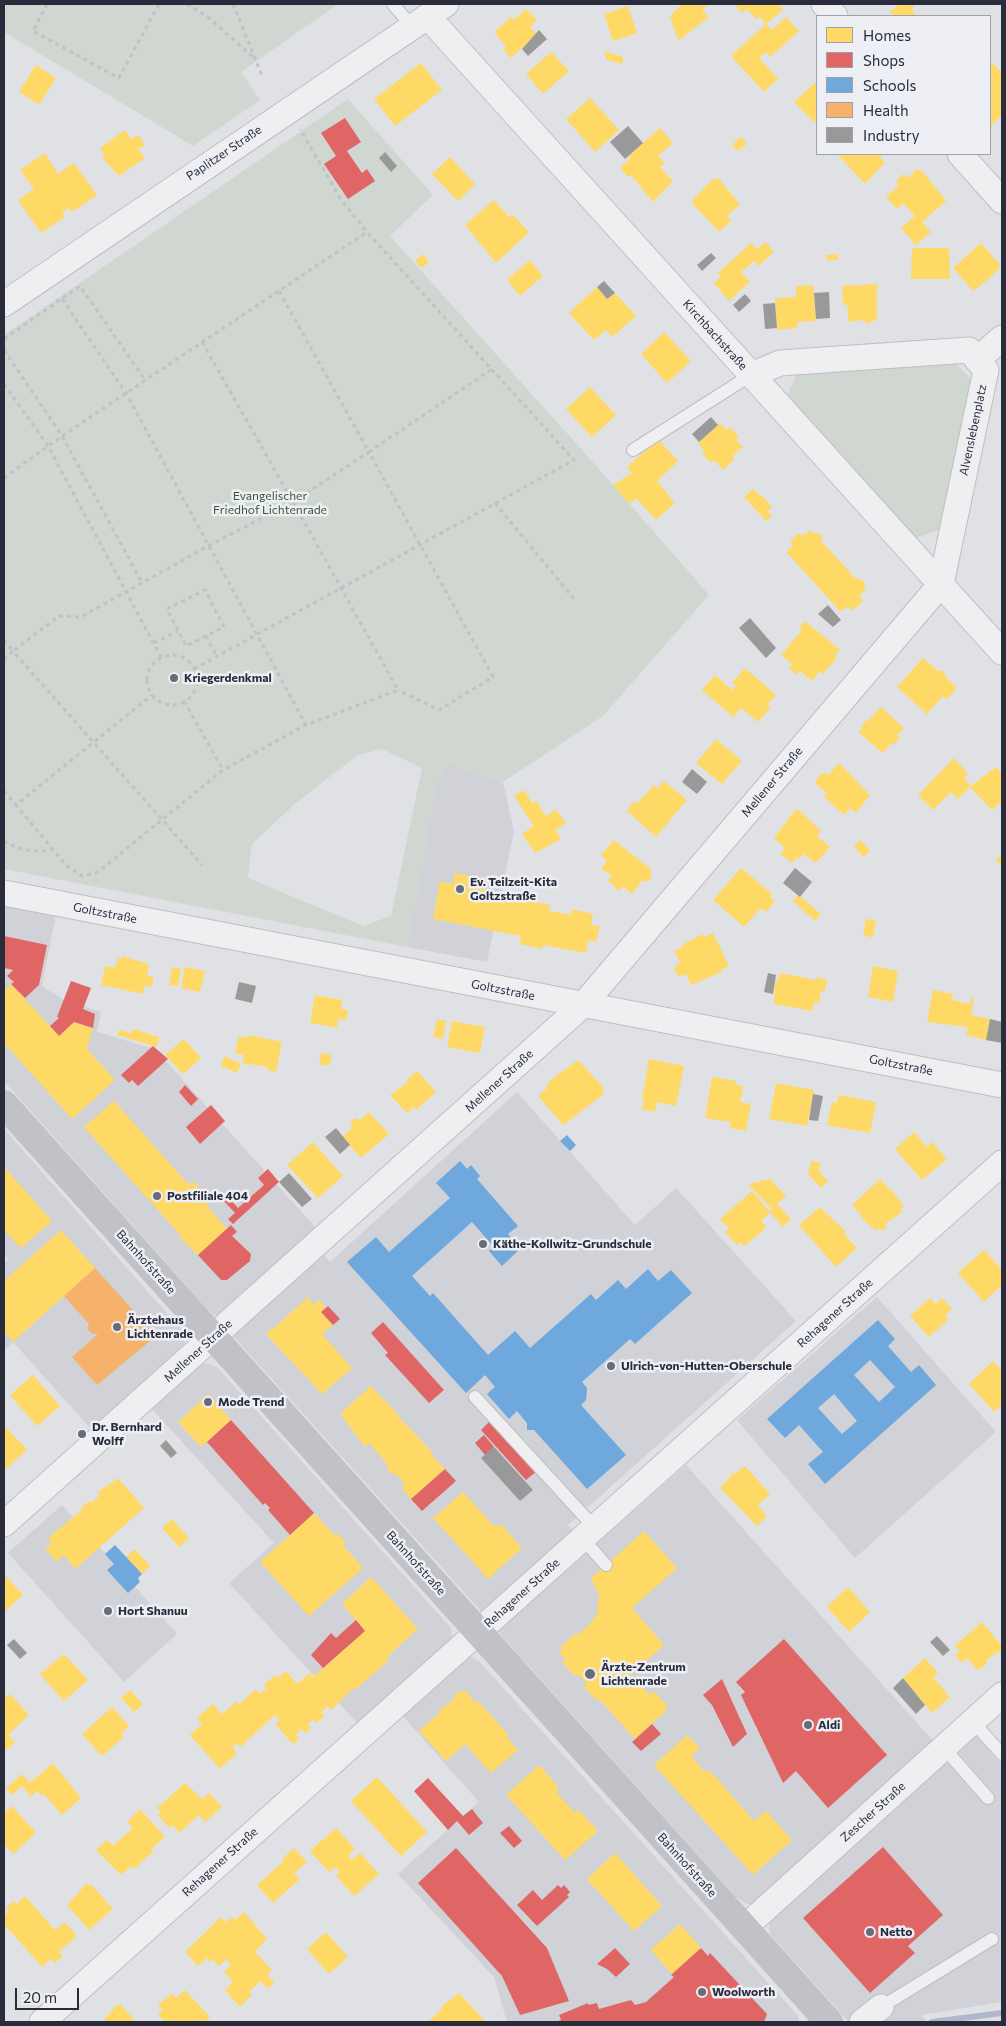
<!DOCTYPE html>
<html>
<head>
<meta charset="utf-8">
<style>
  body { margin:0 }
  #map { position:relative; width:1006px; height:2026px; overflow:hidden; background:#e0e1e4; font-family:Commissioner,sans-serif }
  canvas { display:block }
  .frame { position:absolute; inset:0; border:5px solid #292c3b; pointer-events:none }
  .legend { position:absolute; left:816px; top:15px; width:175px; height:140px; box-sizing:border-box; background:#edeff4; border:1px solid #9fa1aa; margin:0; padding:6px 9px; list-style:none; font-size:15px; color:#292c3b }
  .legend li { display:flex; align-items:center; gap:10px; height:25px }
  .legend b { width:25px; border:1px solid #9fa1aa }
  .scale { position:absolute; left:15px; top:1988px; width:64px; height:22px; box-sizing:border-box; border:2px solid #292c3b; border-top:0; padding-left:6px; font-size:15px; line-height:18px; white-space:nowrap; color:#292c3b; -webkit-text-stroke:4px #edeff4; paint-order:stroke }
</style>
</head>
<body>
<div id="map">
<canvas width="1006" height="2026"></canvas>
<div class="frame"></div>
<ul class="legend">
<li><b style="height:14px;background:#ffd966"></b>Homes</li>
<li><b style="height:14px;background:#e06666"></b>Shops</li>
<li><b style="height:14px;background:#6fa8dc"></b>Schools</li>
<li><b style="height:14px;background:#f6b26b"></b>Health</li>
<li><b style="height:14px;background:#999"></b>Industry</li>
</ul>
<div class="scale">20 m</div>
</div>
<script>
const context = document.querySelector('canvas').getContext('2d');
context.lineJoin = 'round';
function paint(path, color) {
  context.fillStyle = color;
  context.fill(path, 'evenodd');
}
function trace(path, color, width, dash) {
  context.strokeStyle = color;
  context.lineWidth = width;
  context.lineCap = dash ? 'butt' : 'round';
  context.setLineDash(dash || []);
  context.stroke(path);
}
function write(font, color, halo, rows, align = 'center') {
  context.font = font + ' Commissioner,sans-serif';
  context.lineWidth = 5;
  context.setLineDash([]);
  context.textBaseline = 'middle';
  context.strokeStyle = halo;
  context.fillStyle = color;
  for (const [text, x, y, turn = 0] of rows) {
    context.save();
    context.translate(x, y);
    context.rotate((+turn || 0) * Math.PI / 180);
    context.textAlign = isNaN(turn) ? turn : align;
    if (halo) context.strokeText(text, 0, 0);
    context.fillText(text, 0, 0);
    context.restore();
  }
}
const built = new Path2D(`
  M449 763 503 782 514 831 487 962 407 947 437 779Z
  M4 905 56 914 42 986 62 999 101 1012 97 1032 155 1049 317 1229 220 1316 212 1314 4 1081Z
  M517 1092 635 1225 676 1188 796 1321 568 1525 573 1531 482 1612 234 1337 237 1331 324 1255 330 1262Z
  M4 1129 186 1335 184 1347 92 1430 13 1342 4 1350V1263L8 1259 4 1254Z
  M877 1297 996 1432 855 1558 737 1420Z
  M206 1363 218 1368 451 1628 452 1638 360 1726 229 1583 274 1543 152 1409 196 1367Z
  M686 1465 935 1743 753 1904H747L736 1897 501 1635 499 1630Z
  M62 1505 177 1634 124 1682 8 1553Z
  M470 1656 479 1661 798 2016 799 2022H507L494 1977 398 1874 479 1802 401 1714 465 1659Z
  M974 1734 1002 1765V2002L921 2015 927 2022H849L776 1941 770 1935 769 1921Z`);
const green = new Path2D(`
  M4 4H338L241 72 260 100 193 146 4 32Z
  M348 99 433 195 390 236 590 459 709 595 603 716 503 782 449 763 437 779 407 947 4 869V335ZM382 749 422 768 391 916 363 926 248 878 252 844 297 802 358 755Z
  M954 362 972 380 941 529 916 538 789 399 788 394 797 373Z`);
const homes = new Path2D(`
  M682 4H709L702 10 709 17 678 41 670 16Z
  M734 4H778L783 10 766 24 772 30 786 17 799 31 770 57 766 52 759 58 778 79 764 92 731 56 766 24 760 17 756 19 747 9 742 13Z
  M900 4H914L915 6 911 9 917 16H894L890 12Z
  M628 6 637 33 613 41 604 14Z
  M526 9 537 20 530 27 537 34 511 58 503 49 506 46 494 32 511 17 514 20Z
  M604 51 623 57 622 64 607 60Z
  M551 52 569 71 543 94 526 74Z
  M990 60 1002 73V115L990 127Z
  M421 63 442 90 395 126 374 99Z
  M36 65 56 78 39 105 19 92Z
  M817 81V119L814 122 794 102Z
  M590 98 619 130 595 152 566 119Z
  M660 128 673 143 658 156 665 163 660 167 673 181 653 202 631 175 628 177 620 168 630 159 628 156Z
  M125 130 131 139 138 135 145 145 138 149 145 158 119 176 102 157 105 156 100 148Z
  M741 137 747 144 738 151 732 145Z
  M45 153 58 174 74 163 97 195 72 212 69 208 62 212 65 217 41 233 18 200 34 189 20 170Z
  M837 154H884L880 157 885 163 865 184Z
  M450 157 475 184 458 201 432 174Z
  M917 169 923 172 946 201 922 222 931 232 916 245 901 228 915 216 903 203 897 209 886 197 899 185 896 181 903 174 907 178Z
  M718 178 740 204 727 216 731 221 719 232 691 202 711 181Z
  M494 200 509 217 512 214 529 232 496 263 465 225Z
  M766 242 774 252 758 266 754 261 741 272 750 282 729 301 714 283 721 276 718 273 751 243 757 249Z
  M981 243 1001 266 990 278 973 291 953 268Z
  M912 248H949L950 279H911Z
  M423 254 429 262 422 268 415 261Z
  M838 254V260L827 261 826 255Z
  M530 260 543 276 520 296 507 280Z
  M877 284V319L868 324 863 320 849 322 847 304 843 305 842 286Z
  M813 285 816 321 797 322V328L777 330 775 298 796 297V286Z
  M597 287 607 299 615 293 636 316 612 337 606 330 594 340 569 313Z
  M664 332 691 361 667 383 641 354Z
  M590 387 616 415 592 437 566 409Z
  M720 423 727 430 730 427 739 437 736 440 743 447 732 456 735 459 723 470 714 460 711 463 702 453 704 450 698 443Z
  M658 439 678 461 657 481 675 503 656 520 636 498 629 504 613 485 632 473 627 467Z
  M753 489 760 496 761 495 772 507 768 511 772 516 766 521 744 497Z
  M811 530 813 533 821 534 822 542 836 557 855 578 864 581 865 591 859 596 863 601 852 611 848 606 841 612 786 552 792 547 791 540 797 534 804 535Z
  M805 621 840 650 834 656 837 658 823 674 820 671 812 681 800 671 797 675 789 668 792 664 781 655 802 630 799 628Z
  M923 658 938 671 942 670 947 678 957 688 947 699 943 696 927 714 897 687Z
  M745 668 776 695 768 704 771 707 758 722 741 708 733 717 702 690 715 675 732 690 736 686 732 683Z
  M881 707 904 728 897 735 900 738 893 745 891 743 883 753 859 733 865 721 869 720Z
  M716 739 742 761 722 784 696 763Z
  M954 758 968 774 964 778 971 786 996 767 1002 774V801L992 810 970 787 958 799 951 792 933 810 918 795Z
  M839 763 870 795 856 813 850 808 844 815 824 797 827 793 816 784V780L821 774 825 773 828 775Z
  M664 781 687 800 656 837 627 811 634 801 637 804 654 785 657 788Z
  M524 790 532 803 536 801 546 816 556 809 566 823 555 830 561 839 535 853 522 834 534 826 514 796Z
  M795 810H799L821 831 817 836 830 847 816 863 804 854 799 859 797 857 792 863 780 854 785 848 774 838Z
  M614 840 652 870 650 872 652 878 648 881H642L632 894 623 886 619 891 608 881 612 876 601 868 607 861 601 855Z
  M861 840 870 851 863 857 854 846Z
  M1002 854V867L996 860Z
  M741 868 772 894 770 897 775 901 766 912 761 908 744 927 713 900Z
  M455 873 470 876 468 886 529 898 528 901 550 905 549 911 571 915 572 909 593 914 591 925 600 926 596 942 588 940 586 953 543 945 542 949 520 944 521 936 433 919 440 881 453 884Z
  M798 895 821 914 815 921 793 901Z
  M866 919 876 920 873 938 863 935Z
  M713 933 729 966 721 970 722 972 691 985 686 974 682 976 677 975 674 968 680 962 674 951 683 947 682 945 703 934 704 937Z
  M122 956 149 964 147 976 154 977 152 987 145 985 143 994 101 985 105 966 115 968 118 958 122 959Z
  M873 966 898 971 893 1002 868 997Z
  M172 967 181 969 178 986 169 985Z
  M185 967 205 971 200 992 181 988Z
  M780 973 816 980V977L827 980 825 991H821L819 1003 814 1002 812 1011 774 1004 775 981 778 982Z
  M11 984 59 1036 74 1022 93 1028 87 1049 115 1080 72 1119 4 1043V991Z
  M933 990 953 994 952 1000 970 1004 971 998H974L971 1015 990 1019 986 1040 966 1035 968 1027 927 1022Z
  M315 995 342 1000 341 1009 348 1010 346 1020 338 1019 337 1028 310 1023Z
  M437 1019 446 1021 443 1039 433 1037Z
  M452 1021 485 1027 480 1053 447 1047Z
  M133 1029 159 1037 157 1047 117 1035 119 1030 131 1033Z
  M248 1035 282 1042 276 1072 267 1070V1067L242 1063 244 1055 235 1053 239 1036 247 1038Z
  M184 1039 201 1058 183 1074 165 1055Z
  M321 1053 332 1055 329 1066 319 1064Z
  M224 1056 241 1064 237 1073 221 1066Z
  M649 1059 684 1066 676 1106 657 1102 655 1112 642 1109 644 1100H642Z
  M578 1060 604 1088 602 1090 605 1093 563 1125 538 1096 548 1087 546 1086 552 1079Z
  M417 1071 436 1092 416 1110 414 1107 407 1113 390 1095 408 1082 406 1080Z
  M712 1077 736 1081V1085L743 1086 740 1102 751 1104 746 1131 730 1128 731 1122 705 1118Z
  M776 1083 814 1090 807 1126 769 1119Z
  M839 1095 876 1102 870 1133 827 1125 832 1102 837 1103Z
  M114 1101 189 1185 193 1181 211 1201 206 1205 227 1229 198 1255 180 1238 181 1236 84 1127Z
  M369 1112 389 1134 361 1158 342 1137 352 1128 351 1121 355 1118 360 1120Z
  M914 1132 927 1147 932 1142 947 1159 922 1180 895 1149Z
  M313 1142 343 1176 318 1198 287 1165Z
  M811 1161 821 1163 819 1171 828 1181 821 1188 808 1174Z
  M4 1167 52 1221 21 1248 4 1230Z
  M770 1179 786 1196 777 1204 791 1219 783 1227 769 1211 772 1209 748 1184Z
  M880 1179 889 1189 890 1188 904 1206 900 1209 902 1212 885 1224 887 1226 882 1231 880 1228 876 1231 860 1216 861 1215 852 1205Z
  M752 1191 770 1212 761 1221 766 1226 763 1231 744 1246 740 1242 737 1245 725 1232 729 1229 720 1219Z
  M820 1207 846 1232 844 1234 857 1248 836 1267 799 1225Z
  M61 1230 95 1268 13 1342 4 1331V1281Z
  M984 1250 1002 1270V1285L984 1302 958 1273Z
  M308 1297 314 1305 319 1300 326 1307 321 1312 333 1325 322 1334 352 1368 322 1394 267 1335 268 1330 273 1329Z
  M930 1298 936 1304 942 1298 952 1309 945 1315 949 1319 929 1337 910 1316Z
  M993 1361 1002 1371V1404L994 1412 969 1384Z
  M33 1375 60 1406 37 1426 10 1395Z
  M371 1386 398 1414 397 1415 432 1452 431 1454 445 1469 411 1499 401 1487 405 1484 396 1474H393L387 1469 388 1465 369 1443 365 1447 341 1415V1413Z
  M208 1394 231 1420 201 1447 178 1422Z
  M5 1426 27 1450 6 1469 4 1467Z
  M745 1466 770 1494 758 1505 767 1516 757 1526 720 1488 734 1472 735 1474Z
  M118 1478 144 1508 75 1569 64 1555 57 1562 45 1549 52 1543 48 1538 82 1510 81 1508 89 1501 91 1503 100 1495 97 1493Z
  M463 1492 493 1525 498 1526 501 1524 522 1548 492 1575V1578L483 1577 484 1574 433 1518Z
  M314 1513 334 1535 337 1533 346 1543 343 1545 363 1568 309 1616 260 1562Z
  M172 1519 189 1538 179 1547 162 1528Z
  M644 1531 677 1568 632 1608 664 1645 627 1678 632 1684 636 1680 650 1695 654 1691 668 1707 664 1711 665 1712 635 1739 599 1699 597 1701 584 1687 587 1684 578 1674 575 1676 562 1662 565 1659 559 1653 563 1648 561 1646 576 1633 578 1635 590 1624 597 1614 599 1595 591 1578Z
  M135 1549 150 1566 142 1574 126 1557Z
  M6 1576 23 1595 4 1612V1578Z
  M371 1577 418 1629 387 1657 389 1660 355 1690 353 1688 331 1710 328 1706 321 1712 325 1716 316 1723 313 1719 307 1725 311 1728 305 1733 301 1729 296 1735 299 1739 293 1744 275 1724 280 1720 275 1715 240 1747 237 1743 232 1747 237 1753 220 1769 190 1735 202 1724 197 1718 213 1704 222 1714 237 1701 239 1704 256 1689 260 1694 267 1688 264 1685 275 1675 278 1678 286 1671 297 1684 310 1673 313 1677 365 1631 342 1604Z
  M848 1587 870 1612 849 1632 827 1607Z
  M982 1622 1002 1646 1001 1650 986 1660 987 1663 981 1669H976L967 1658 962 1663 955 1655 960 1651 955 1646Z
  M64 1654 88 1680 64 1701 40 1674Z
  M925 1658 938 1673 933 1677 950 1697 932 1713 903 1678Z
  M130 1690 143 1704 134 1712 121 1698Z
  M461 1690 463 1693 465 1690 476 1703 478 1701 509 1735 507 1738 518 1750 491 1773 465 1744 446 1761 419 1731 440 1712 439 1710 455 1699 453 1697Z
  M10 1694 29 1715 8 1735 15 1742 4 1752V1699Z
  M112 1707 129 1726 121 1734 124 1737 102 1756 82 1734Z
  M687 1735 700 1748 691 1756 705 1772 708 1770 715 1776 754 1821 766 1811 792 1840 753 1875 654 1765Z
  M53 1763 81 1798 62 1815 44 1794 42 1796 37 1791 31 1797 22 1786 12 1795 6 1788 22 1774 30 1783Z
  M539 1765 559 1788 556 1792 575 1813 579 1810 598 1831 565 1860 506 1795Z
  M377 1777 427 1832 401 1856 351 1801Z
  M185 1783 202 1799 209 1793 222 1807 205 1822 199 1815 179 1833 173 1825 169 1828 158 1815 161 1813 157 1808Z
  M12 1806 36 1833 13 1854 4 1844V1813Z
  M140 1809 165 1837 151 1849 154 1851 134 1869 131 1866 121 1875 96 1850 107 1840 113 1846 133 1828 127 1822Z
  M336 1828 355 1849 348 1856 352 1860 360 1853 379 1874 354 1896 336 1876 340 1872 335 1867 329 1872 310 1851Z
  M294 1848 307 1862 294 1873 300 1879 273 1903 257 1885 284 1861 282 1859Z
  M615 1853 662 1906 634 1931 587 1879Z
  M87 1883 89 1886 91 1884 113 1909 89 1930 67 1905Z
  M25 1896 55 1930 65 1922 77 1936 59 1952 63 1956 55 1963 51 1959 42 1967 4 1924V1916L9 1911 6 1908 13 1901 17 1904Z
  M244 1912 267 1939 255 1952 272 1970 267 1974 274 1983 268 1989 261 1981 249 1992 252 1995 240 2007 225 1990 233 1982 224 1972 231 1965 226 1959 219 1966 212 1959 210 1962 207 1958 198 1966 185 1952 221 1917 225 1922 232 1917 235 1920Z
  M680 1924 701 1948 672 1974 651 1950Z
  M326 1932 348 1957 329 1974 307 1949Z
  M185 1990 210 2017 204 2022H165L158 2014 163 2010 158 2005 172 1993 176 1998Z
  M459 1993 486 2022H428L442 2009 441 2007Z
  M117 2005H121L136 2022H102Z`);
const shops = new Path2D(`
  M345 118 361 142 347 151 362 173 367 169 375 181 348 199 324 164 336 156 321 133Z
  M4 936 47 945 39 985 25 998 11 984 14 982 7 976 13 970 4 968Z
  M71 981 91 988 83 1009 95 1014 93 1028 74 1022 59 1036 50 1026 59 1018 57 1017Z
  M153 1046 168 1059 138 1086 132 1080 129 1083 121 1075Z
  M185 1085 198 1099 191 1106 179 1092Z
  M211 1105 225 1121 200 1144 186 1127Z
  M268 1169 279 1182 233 1224 228 1219 235 1213 223 1200 227 1196 238 1208 264 1185 258 1178Z
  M231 1225 237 1232 232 1236 251 1254 250 1261 227 1280H221L198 1255Z
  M328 1306 340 1319 333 1325 321 1312Z
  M383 1322 444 1390 429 1403 385 1355 388 1353 371 1333Z
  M231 1420 314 1513 290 1535 268 1510 270 1508 265 1503 263 1505 207 1442Z
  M491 1420 537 1471 526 1480 481 1430Z
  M484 1435 494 1447 485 1455 475 1443Z
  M445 1469 456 1481 422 1511 411 1499Z
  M356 1620 365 1631 323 1668 311 1655 331 1633 336 1638Z
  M784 1639 887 1755 828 1808 796 1771 783 1783 741 1695 745 1692 736 1682Z
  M722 1679 747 1734 733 1747 712 1705 703 1695Z
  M652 1724 661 1734 641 1751 632 1742Z
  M428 1778 463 1816 472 1809 483 1823 469 1835 457 1821 448 1830 414 1791Z
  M509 1826 522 1841 514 1848 500 1833Z
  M883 1847 943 1915 908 1946 915 1953 870 1993 803 1918Z
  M456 1848 547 1948 569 2001 520 2015 502 1976 418 1883Z
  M558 1885 561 1888 564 1885 570 1892 567 1895 569 1897 537 1926 517 1905 533 1890 542 1900Z
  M615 1948 630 1964 616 1977 607 1969 597 1964Z
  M701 1948 708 1956 710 1953 767 2014 764 2022H555L561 2020 559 2015 588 2003V2005L597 2003 599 2009 631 2000 635 2005 646 2002 674 1977 671 1975Z`);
const schools = new Path2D(`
  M567 1135 576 1145 570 1151 560 1141Z
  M460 1161 467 1169 471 1165 480 1176 477 1179 518 1226 508 1234 521 1248 502 1266 489 1251 494 1247 472 1222 412 1276 430 1296 433 1293 488 1355 515 1331 530 1348 591 1294 596 1300 618 1280 626 1289 648 1269 658 1281 671 1270 692 1293 635 1344 630 1339 582 1382 587 1388 586 1400 581 1405 626 1455 587 1489 534 1430H527V1423L517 1411 509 1419 487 1394 495 1387 485 1375 466 1393 347 1262 376 1237 389 1252 450 1198 436 1183Z
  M878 1320 895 1339 888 1346 911 1372 919 1365 936 1385 825 1484 808 1464 823 1452 799 1425 785 1438 767 1419ZM870 1360 895 1387 879 1402 854 1375ZM834 1394 857 1421 842 1434 818 1408Z
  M115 1545 142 1574 138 1578 140 1582 128 1593 107 1570 114 1564 105 1554Z`);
const health = new Path2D(`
  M95 1268 156 1336 97 1385 72 1357 98 1334H93L87 1329 89 1324 64 1296Z`);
const industry = new Path2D(`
  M539 30 547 39 528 56 522 49Z
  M628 126 643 143 625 159 610 142Z
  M385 152 397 166 391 172 379 158Z
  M711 253 716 258 702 271 697 265Z
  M604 281 615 293 607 299 597 287Z
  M829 292 830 318 816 319 814 293Z
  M745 294 751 301 739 312 733 305Z
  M775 303 777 328 765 329 763 304Z
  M711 417 718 425 699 442 692 434Z
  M828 605 841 620 833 627 818 614Z
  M750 618 776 648 766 658 739 628Z
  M692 769 707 782 697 794 682 782Z
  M795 868 812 882 800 897 783 883Z
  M768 973 776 975 773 994 764 992Z
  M239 982 256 986 252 1003 235 999Z
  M990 1019 1002 1022V1043L986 1040Z
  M813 1094 823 1096 818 1121 809 1120Z
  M336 1128 350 1145 340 1154 325 1137Z
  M289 1173 312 1199 302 1207 279 1182Z
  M166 1440 177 1453 171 1458 160 1446Z
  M494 1447 533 1490 520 1501 481 1458Z
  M937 1636 950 1650 943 1656 930 1642Z
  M14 1639 27 1653 20 1659 7 1645Z
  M903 1678 925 1705 916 1714 893 1688Z`);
const stream = new Path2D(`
  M932 2022 1002 2013`);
const path = new Path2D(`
  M47 4 33 31 119 78 159 4
  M187 4 209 18 253 57
  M233 4 263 78
  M279 291 369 452 492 369
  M62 299 126 393 306 725
  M4 339 80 286 145 380
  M202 342 293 502 369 452 493 677 439 710 398 690
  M4 350 62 436 367 232
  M4 384 48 446 161 657
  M4 478 62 436 143 584
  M495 503 574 599
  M206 636 186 646 167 609 205 590 224 627 206 636 217 657
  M4 640 13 651 59 616 81 617 210 545 293 502 398 690 306 725 223 770 98 872 82 876 66 865 16 805 152 695
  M154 643 178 631
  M147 680a25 25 0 1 1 50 0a25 25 0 1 1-50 0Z
  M4 659 13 651 202 865
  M194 669 574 460 367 232 340 198 300 129
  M184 701 223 770
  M4 791 16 805
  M4 841C21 851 33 852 52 850`);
const lane = new Path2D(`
  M393 4 412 27
  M633 450 751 375
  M475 1397 595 1528
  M583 1539 606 1565
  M973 1722 1002 1754
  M944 1748 988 1798
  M881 2007 992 1939`);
const street = new Path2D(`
  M824 4 835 16
  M428 17 1002 652
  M960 154 1002 201
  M4 304 446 4
  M977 360 1002 338
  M4 893 1002 1085
  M4 1524 583 1005 941 584 986 370 969 350 780 363 751 375
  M744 1928 1002 1695
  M42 2022 1002 1163
  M862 2022 881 2007`);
const secondary = new Path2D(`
  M4 1104 829 2022`);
const markers = [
  [174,678,5,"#696b76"],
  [460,889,5,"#696b76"],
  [157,1196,5,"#696b76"],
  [483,1244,5,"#696b76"],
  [117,1327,5,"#696b76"],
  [611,1366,5,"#696b76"],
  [208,1402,5,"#696b76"],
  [82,1434,5,"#696b76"],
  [108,1611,5,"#696b76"],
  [590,1674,6,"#696b76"],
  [808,1725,5,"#696b76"],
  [870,1932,5,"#696b76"],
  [702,1992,5,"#696b76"]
];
const streetNames = [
  ["Paplitzer Straße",224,153,-34],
  ["Kirchbachstraße",715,335,48],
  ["Alvenslebenplatz",973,430,-78],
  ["Mellener Straße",772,782,-50],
  ["Goltzstraße",105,913,11],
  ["Goltzstraße",503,990,11],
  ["Goltzstraße",901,1065,11],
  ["Mellener Straße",499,1081,-42],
  ["Bahnhofstraße",146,1262,48],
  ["Rehagener Straße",835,1313,-42],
  ["Mellener Straße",198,1351,-42],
  ["Bahnhofstraße",416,1563,48],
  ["Rehagener Straße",522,1593,-42],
  ["Zescher Straße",873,1812,-42],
  ["Rehagener Straße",220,1862,-42],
  ["Bahnhofstraße",687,1865,48]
];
const parkNames = [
  ["Evangelischer",270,496],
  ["Friedhof Lichtenrade",270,510]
];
const poiNames = [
  ["Kriegerdenkmal",184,678],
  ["Ev. Teilzeit-Kita",470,882],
  ["Goltzstraße",470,896],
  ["Postfiliale 404",167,1196],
  ["Käthe-Kollwitz-Grundschule",493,1244],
  ["Ärztehaus",127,1320],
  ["Lichtenrade",127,1334],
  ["Ulrich-von-Hutten-Oberschule",621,1366],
  ["Mode Trend",218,1402],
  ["Dr. Bernhard",92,1427],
  ["Wolff",92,1441],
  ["Hort Shanuu",118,1611],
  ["Ärzte-Zentrum",601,1667],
  ["Lichtenrade",601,1681],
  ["Aldi",818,1725],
  ["Netto",880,1932],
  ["Woolworth",712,1992]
];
paint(built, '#d0d2d8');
paint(green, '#cfd7d0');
paint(homes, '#ffd966');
paint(shops, '#e06666');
paint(schools, '#6fa8dc');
paint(health, '#f6b26b');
paint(industry, '#999');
trace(stream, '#b0b8cd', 6);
trace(lane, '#bdbec1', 14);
trace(street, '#bdbec1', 27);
trace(path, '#c1c2c7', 3, [4, 4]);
trace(lane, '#efeff1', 12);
trace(street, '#efeff1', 25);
trace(secondary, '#c1c2c7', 28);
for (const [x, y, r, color] of markers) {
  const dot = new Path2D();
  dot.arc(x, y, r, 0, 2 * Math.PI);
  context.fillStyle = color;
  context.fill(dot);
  trace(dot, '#edeff4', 2);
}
write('12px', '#292c3b', '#edeff4', streetNames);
write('12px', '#385638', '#edeff4', parkNames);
write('bold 12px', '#292c3b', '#edeff4', poiNames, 'left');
</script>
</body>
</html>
